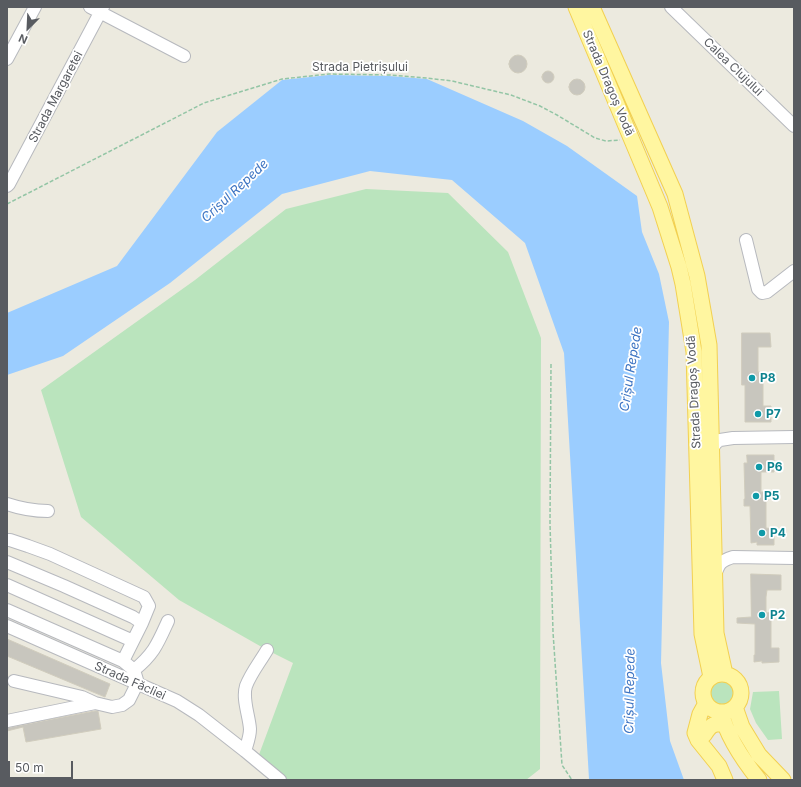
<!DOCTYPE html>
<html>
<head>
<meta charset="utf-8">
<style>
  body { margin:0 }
  #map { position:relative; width:801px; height:787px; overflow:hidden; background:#eceadf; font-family:Inter,sans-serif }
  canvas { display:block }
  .frame { position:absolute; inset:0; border:8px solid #585b60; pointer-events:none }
  .north { position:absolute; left:8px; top:8px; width:40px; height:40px; -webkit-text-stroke:3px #fff; paint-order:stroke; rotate:204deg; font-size:11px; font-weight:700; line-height:16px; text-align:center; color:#585b60 }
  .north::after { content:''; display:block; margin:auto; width:14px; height:18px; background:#585b60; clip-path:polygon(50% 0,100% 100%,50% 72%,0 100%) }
  .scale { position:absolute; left:8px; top:761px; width:65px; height:18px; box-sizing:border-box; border:2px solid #585b60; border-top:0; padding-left:5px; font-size:12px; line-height:14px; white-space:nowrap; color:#585b60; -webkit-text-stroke:3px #fff; paint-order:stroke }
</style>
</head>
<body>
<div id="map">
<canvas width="801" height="787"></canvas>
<div class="frame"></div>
<div class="north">N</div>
<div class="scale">50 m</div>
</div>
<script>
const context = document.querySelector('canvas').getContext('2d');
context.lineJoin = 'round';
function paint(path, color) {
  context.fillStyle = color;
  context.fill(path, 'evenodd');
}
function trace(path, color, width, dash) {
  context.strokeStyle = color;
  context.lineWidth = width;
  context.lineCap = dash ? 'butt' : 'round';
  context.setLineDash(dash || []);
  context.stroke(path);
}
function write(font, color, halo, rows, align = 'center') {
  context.font = font + ' Inter,sans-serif';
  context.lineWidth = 3.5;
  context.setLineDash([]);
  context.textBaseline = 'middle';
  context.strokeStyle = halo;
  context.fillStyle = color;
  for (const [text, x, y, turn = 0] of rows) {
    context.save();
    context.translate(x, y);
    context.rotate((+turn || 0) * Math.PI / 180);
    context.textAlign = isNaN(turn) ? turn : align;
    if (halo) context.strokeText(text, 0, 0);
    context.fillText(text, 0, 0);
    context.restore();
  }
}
const green = new Path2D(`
  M366 189 448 193 508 252 541 338 540 769 526 780H281L257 760 293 663 267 650 179 600 81 517 41 390 195 280 286 209Z
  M710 693a12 12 0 1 1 24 0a12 12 0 1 1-24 0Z
  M779 691 782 739 768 740 756 723 750 709 753 692Z`);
const water = new Path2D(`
  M329 75 389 76 427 79 523 121 567 146 637 196 642 232 659 274 669 322 661 663 670 741 684 780H590L589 779 564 353 525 243 452 180 370 171 282 194 170 283 63 356 7 375V313L117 266 217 132 282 80Z`);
const building = new Path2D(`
  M509 64a9 9 0 1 1 18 0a9 9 0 1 1-18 0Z
  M542 77a6 6 0 1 1 12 0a6 6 0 1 1-12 0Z
  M569 87a8 8 0 1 1 16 0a8 8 0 1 1-16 0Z
  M742 333H770L771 347H758V372H763V406H771V422H745V385H742Z
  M747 455H774V472H761V492H767L768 501H766V528L774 529V545H757V542L751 543 750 506H744V499H745L744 463H747Z
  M751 574 781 575V590H767L766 597V613L773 612 772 619H771V648H779V662L762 663V661L754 662V655H755V624L737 623V618L751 617Z
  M7 639 110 684 105 697 7 656Z
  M95 711H98L101 729 26 742 23 727 7 731V728Z`);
const path = new Path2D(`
  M7 204 204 103 282 79 329 74 390 75 427 78 452 81 511 95 540 106 557 115 595 138 606 141 620 140
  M551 364 550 523 553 632 562 765 572 780`);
const minor = new Path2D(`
  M90 7 184 56
  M671 7 794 126
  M7 59 35 7
  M7 186 9 184 103 7
  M746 240 758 289 762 293 767 292 794 271
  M711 450 716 443 720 440 733 438 794 437
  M7 504C22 509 32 511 48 511
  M7 540H10L28 546 50 554 144 597 149 606 142 623 123 661
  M7 562 64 586 133 617 142 623
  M715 575C719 564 720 561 733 557L794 558
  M7 585 133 641
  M7 610 123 661 134 670 137 680V684L129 700 122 705 112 707 95 703 7 721
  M7 626 177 701 199 715 245 751 280 780
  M134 670C154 654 158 643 168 621
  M14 681 82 697 95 703
  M245 751C247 744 250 737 250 729 249 715 242 699 246 686 251 673 260 662 267 650`);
const major = new Path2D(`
  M576 7 660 207 679 267 683 284 694 352 702 634 711 677
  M592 7 675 194 697 276 709 345 716 633 725 674
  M703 693a19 19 0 1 1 38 0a19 19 0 1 1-38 0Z
  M706 703 700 714 695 733 698 740 719 766 725 780
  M735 707 742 727 759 755 783 780
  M721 712C727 737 743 760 759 780
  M704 735C710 726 712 723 724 724`);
const markers = [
  [752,378,4,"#0f9aa8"],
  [758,414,4,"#0f9aa8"],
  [759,467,4,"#0f9aa8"],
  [756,496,4,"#0f9aa8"],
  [762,533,4,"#0f9aa8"],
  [762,615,4,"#0f9aa8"]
];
const streetNames = [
  ["Strada Pietrișului",360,67],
  ["Calea Clujului",733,67,44],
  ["Strada Dragoș Vodă",608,83,67],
  ["Strada Margaretei",56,97,-62],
  ["Strada Dragoș Vodă",694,392,-93],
  ["Strada Făcliei",130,681,24]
];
const cultureNames = [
  ["P8",760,378],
  ["P7",766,414],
  ["P6",767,467],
  ["P5",764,496],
  ["P4",770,533],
  ["P2",770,615]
];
const waterNames = [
  ["Crișul Repede",235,191,-43],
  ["Crișul Repede",631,369,-81],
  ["Crișul Repede",630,691,-89]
];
paint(green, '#bae4bd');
paint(water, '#9bcdff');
paint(building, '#c8c6be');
trace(building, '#d0ccbd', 1);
trace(minor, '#b7b9be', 14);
trace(major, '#f2d051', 17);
trace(path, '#93c5a5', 1.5, [4, 2]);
trace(minor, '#fff', 12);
trace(major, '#fff6a0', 15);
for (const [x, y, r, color] of markers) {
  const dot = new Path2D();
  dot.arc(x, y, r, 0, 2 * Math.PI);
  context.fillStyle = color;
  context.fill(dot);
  trace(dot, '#fff', 1.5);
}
write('12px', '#585b60', '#fff', streetNames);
write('bold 12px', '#0d838f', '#fff', cultureNames, 'left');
write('italic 13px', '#3e75c3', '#fff', waterNames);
</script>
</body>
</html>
